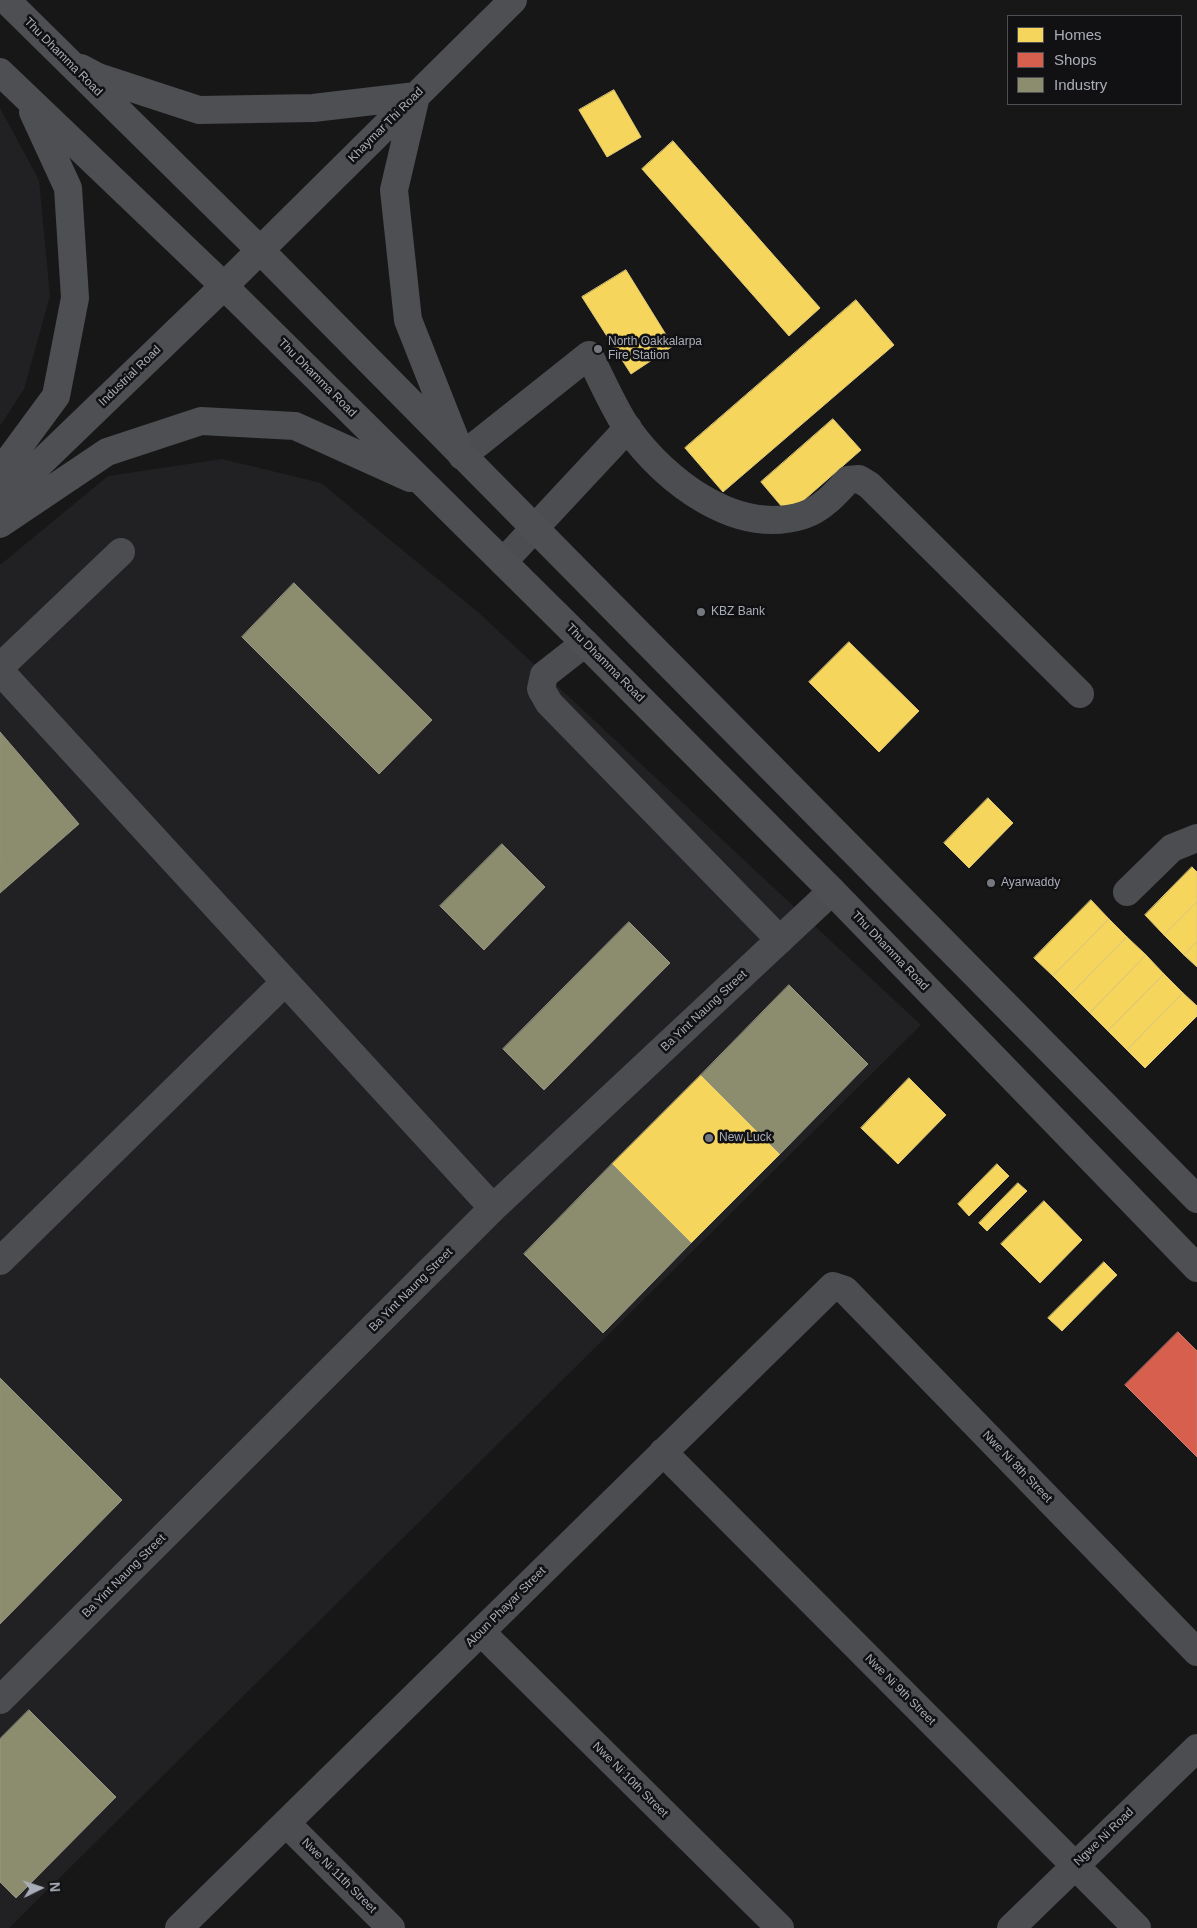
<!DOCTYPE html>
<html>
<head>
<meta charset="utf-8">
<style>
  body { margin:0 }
  #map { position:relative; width:1197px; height:1928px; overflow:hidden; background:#171717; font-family:Arial,sans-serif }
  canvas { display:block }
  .legend { position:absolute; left:1007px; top:15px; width:175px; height:90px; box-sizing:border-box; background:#111113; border:1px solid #4e4f55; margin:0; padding:6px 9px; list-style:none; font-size:15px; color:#a9adb7 }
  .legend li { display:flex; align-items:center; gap:10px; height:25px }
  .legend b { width:25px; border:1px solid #4e4f55 }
  .north { position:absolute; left:15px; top:1863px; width:50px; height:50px; -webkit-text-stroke:4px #111113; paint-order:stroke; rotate:86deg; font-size:14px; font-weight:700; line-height:20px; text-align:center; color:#a9adb7 }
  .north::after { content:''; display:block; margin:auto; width:18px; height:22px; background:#a9adb7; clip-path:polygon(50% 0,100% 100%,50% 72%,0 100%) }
</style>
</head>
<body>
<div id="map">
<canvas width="1197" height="1928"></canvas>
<ul class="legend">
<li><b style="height:14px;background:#f6d55c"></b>Homes</li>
<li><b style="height:14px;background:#d6604d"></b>Shops</li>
<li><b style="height:14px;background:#8c8c6e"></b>Industry</li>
</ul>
<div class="north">N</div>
</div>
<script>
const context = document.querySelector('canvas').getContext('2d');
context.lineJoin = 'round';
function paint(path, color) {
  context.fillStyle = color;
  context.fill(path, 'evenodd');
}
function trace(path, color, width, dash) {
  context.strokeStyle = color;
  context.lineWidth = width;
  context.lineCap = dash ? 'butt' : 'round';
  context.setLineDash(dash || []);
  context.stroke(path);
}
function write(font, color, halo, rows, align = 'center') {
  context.font = font + ' Arial,sans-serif';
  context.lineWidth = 5;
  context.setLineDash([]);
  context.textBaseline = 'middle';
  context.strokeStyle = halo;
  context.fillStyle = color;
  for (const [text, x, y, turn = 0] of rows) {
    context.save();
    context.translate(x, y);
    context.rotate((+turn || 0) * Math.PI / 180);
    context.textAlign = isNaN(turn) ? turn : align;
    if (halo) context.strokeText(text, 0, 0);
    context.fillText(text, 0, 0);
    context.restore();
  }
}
const built = new Path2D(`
  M0 108 39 180 50 296 24 389 0 426Z
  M222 459 321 483 479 613 921 1025 9 1928H0V565L108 476Z`);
const homes = new Path2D(`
  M614 90 641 137 607 157 579 110Z
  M673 141 820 308 789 336 642 169Z
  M626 270 673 346 631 374 582 297Z
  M856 300 894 345 723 492 685 448Z
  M833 419 861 450 788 514 761 482Z
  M849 642 919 711 879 752 809 682Z
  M988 798 1013 823 969 868 944 843Z
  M1192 867 1197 872V902L1164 935 1145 915Z
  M1091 900 1109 919 1053 976 1034 958Z
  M1197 902V942L1184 955 1164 935Z
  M1109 919 1127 937 1071 994 1053 976Z
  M1127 937 1146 955 1090 1013 1071 994Z
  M1197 942V967L1184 955Z
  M1146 955 1164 974 1108 1031 1090 1013Z
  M1164 974 1183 993 1127 1050 1108 1031Z
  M1183 993 1197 1006V1016L1145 1068 1127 1050Z
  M701 1075 780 1154 691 1243 612 1164Z
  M909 1078 946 1115 898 1164 861 1128Z
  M997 1164 1009 1176 969 1216 958 1204Z
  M1018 1183 1027 1191 987 1231 979 1223Z
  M1044 1201 1082 1240 1040 1283 1001 1244Z
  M1104 1262 1117 1275 1062 1331 1048 1318Z`);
const shops = new Path2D(`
  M1178 1332 1197 1351V1457L1125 1385Z`);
const industry = new Path2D(`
  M294 583 432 720 379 774 242 637Z
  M0 732 79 824 0 893Z
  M502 844 545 887 484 950 440 906Z
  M629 922 670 963 544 1090 503 1049Z
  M789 985 868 1064 780 1154 701 1075Z
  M612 1164 691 1243 603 1333 524 1254Z
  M0 1378 122 1500 0 1624Z
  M29 1710 116 1797 16 1898 0 1882V1739Z`);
const minor = new Path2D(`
  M462 456 589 355C601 378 614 409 628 429 665 481 737 537 804 515 822 509 836 493 848 480L859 479 869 485 1080 694
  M503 562 628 428
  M585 643 544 675 541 689 549 703 780 940
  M0 667 121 552
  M0 671 493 1208
  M1127 892 1172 848 1197 838
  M0 1261 285 982
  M663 1452 1137 1928
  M481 1632 780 1928
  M0 1700 493 1208 832 891
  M286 1823 391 1928
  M179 1928 833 1286 845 1290 1197 1652
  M1011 1928 1197 1748`);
const major = new Path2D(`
  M6 0 260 250 1197 1199
  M81 68 98 77 199 110 313 108 416 96
  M0 72 224 286 585 643 832 891 1197 1268
  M416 96 394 190 408 320 457 444
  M0 472 56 396 75 298 68 188 33 112
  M0 502 224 286 513 0
  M0 524 107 452 201 421 295 426 410 478`);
const markers = [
  [598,349,5,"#76787f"],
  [701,612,5,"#76787f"],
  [991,883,5,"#76787f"],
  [709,1138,5,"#76787f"]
];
const streetNames = [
  ["Thu Dhamma Road",63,57,45],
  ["Khaymar Thi Road",386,125,-45],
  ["Industrial Road",130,376,-44],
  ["Thu Dhamma Road",317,378,45],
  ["Thu Dhamma Road",605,663,45],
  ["Thu Dhamma Road",890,951,46],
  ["Ba Yint Naung Street",704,1011,-43],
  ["Ba Yint Naung Street",411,1290,-45],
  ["Nwe Ni 8th Street",1017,1467,46],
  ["Ba Yint Naung Street",124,1576,-45],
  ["Aloun Phayar Street",506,1607,-45],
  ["Nwe Ni 9th Street",900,1690,45],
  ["Nwe Ni 10th Street",630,1780,45],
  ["Ngwe Ni Road",1104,1837,-44],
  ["Nwe Ni 11th Street",339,1876,45]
];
const poiNames = [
  ["North Oakkalarpa",608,342],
  ["Fire Station",608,356],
  ["KBZ Bank",711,612],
  ["Ayarwaddy",1001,883],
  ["New Luck",719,1138]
];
paint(built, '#212123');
paint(homes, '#f6d55c');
trace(homes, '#dfc977', 1);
paint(shops, '#d6604d');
trace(shops, '#c8776d', 1);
paint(industry, '#8c8c6e');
trace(industry, '#959684', 1);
trace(minor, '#4c4d50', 28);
trace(major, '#4e4f52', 28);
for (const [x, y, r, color] of markers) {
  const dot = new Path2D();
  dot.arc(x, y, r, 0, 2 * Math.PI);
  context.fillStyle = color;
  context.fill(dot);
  trace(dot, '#111113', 2);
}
write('12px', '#a9adb7', '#111113', streetNames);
write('12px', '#a9adb7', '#111113', poiNames, 'left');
</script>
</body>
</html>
